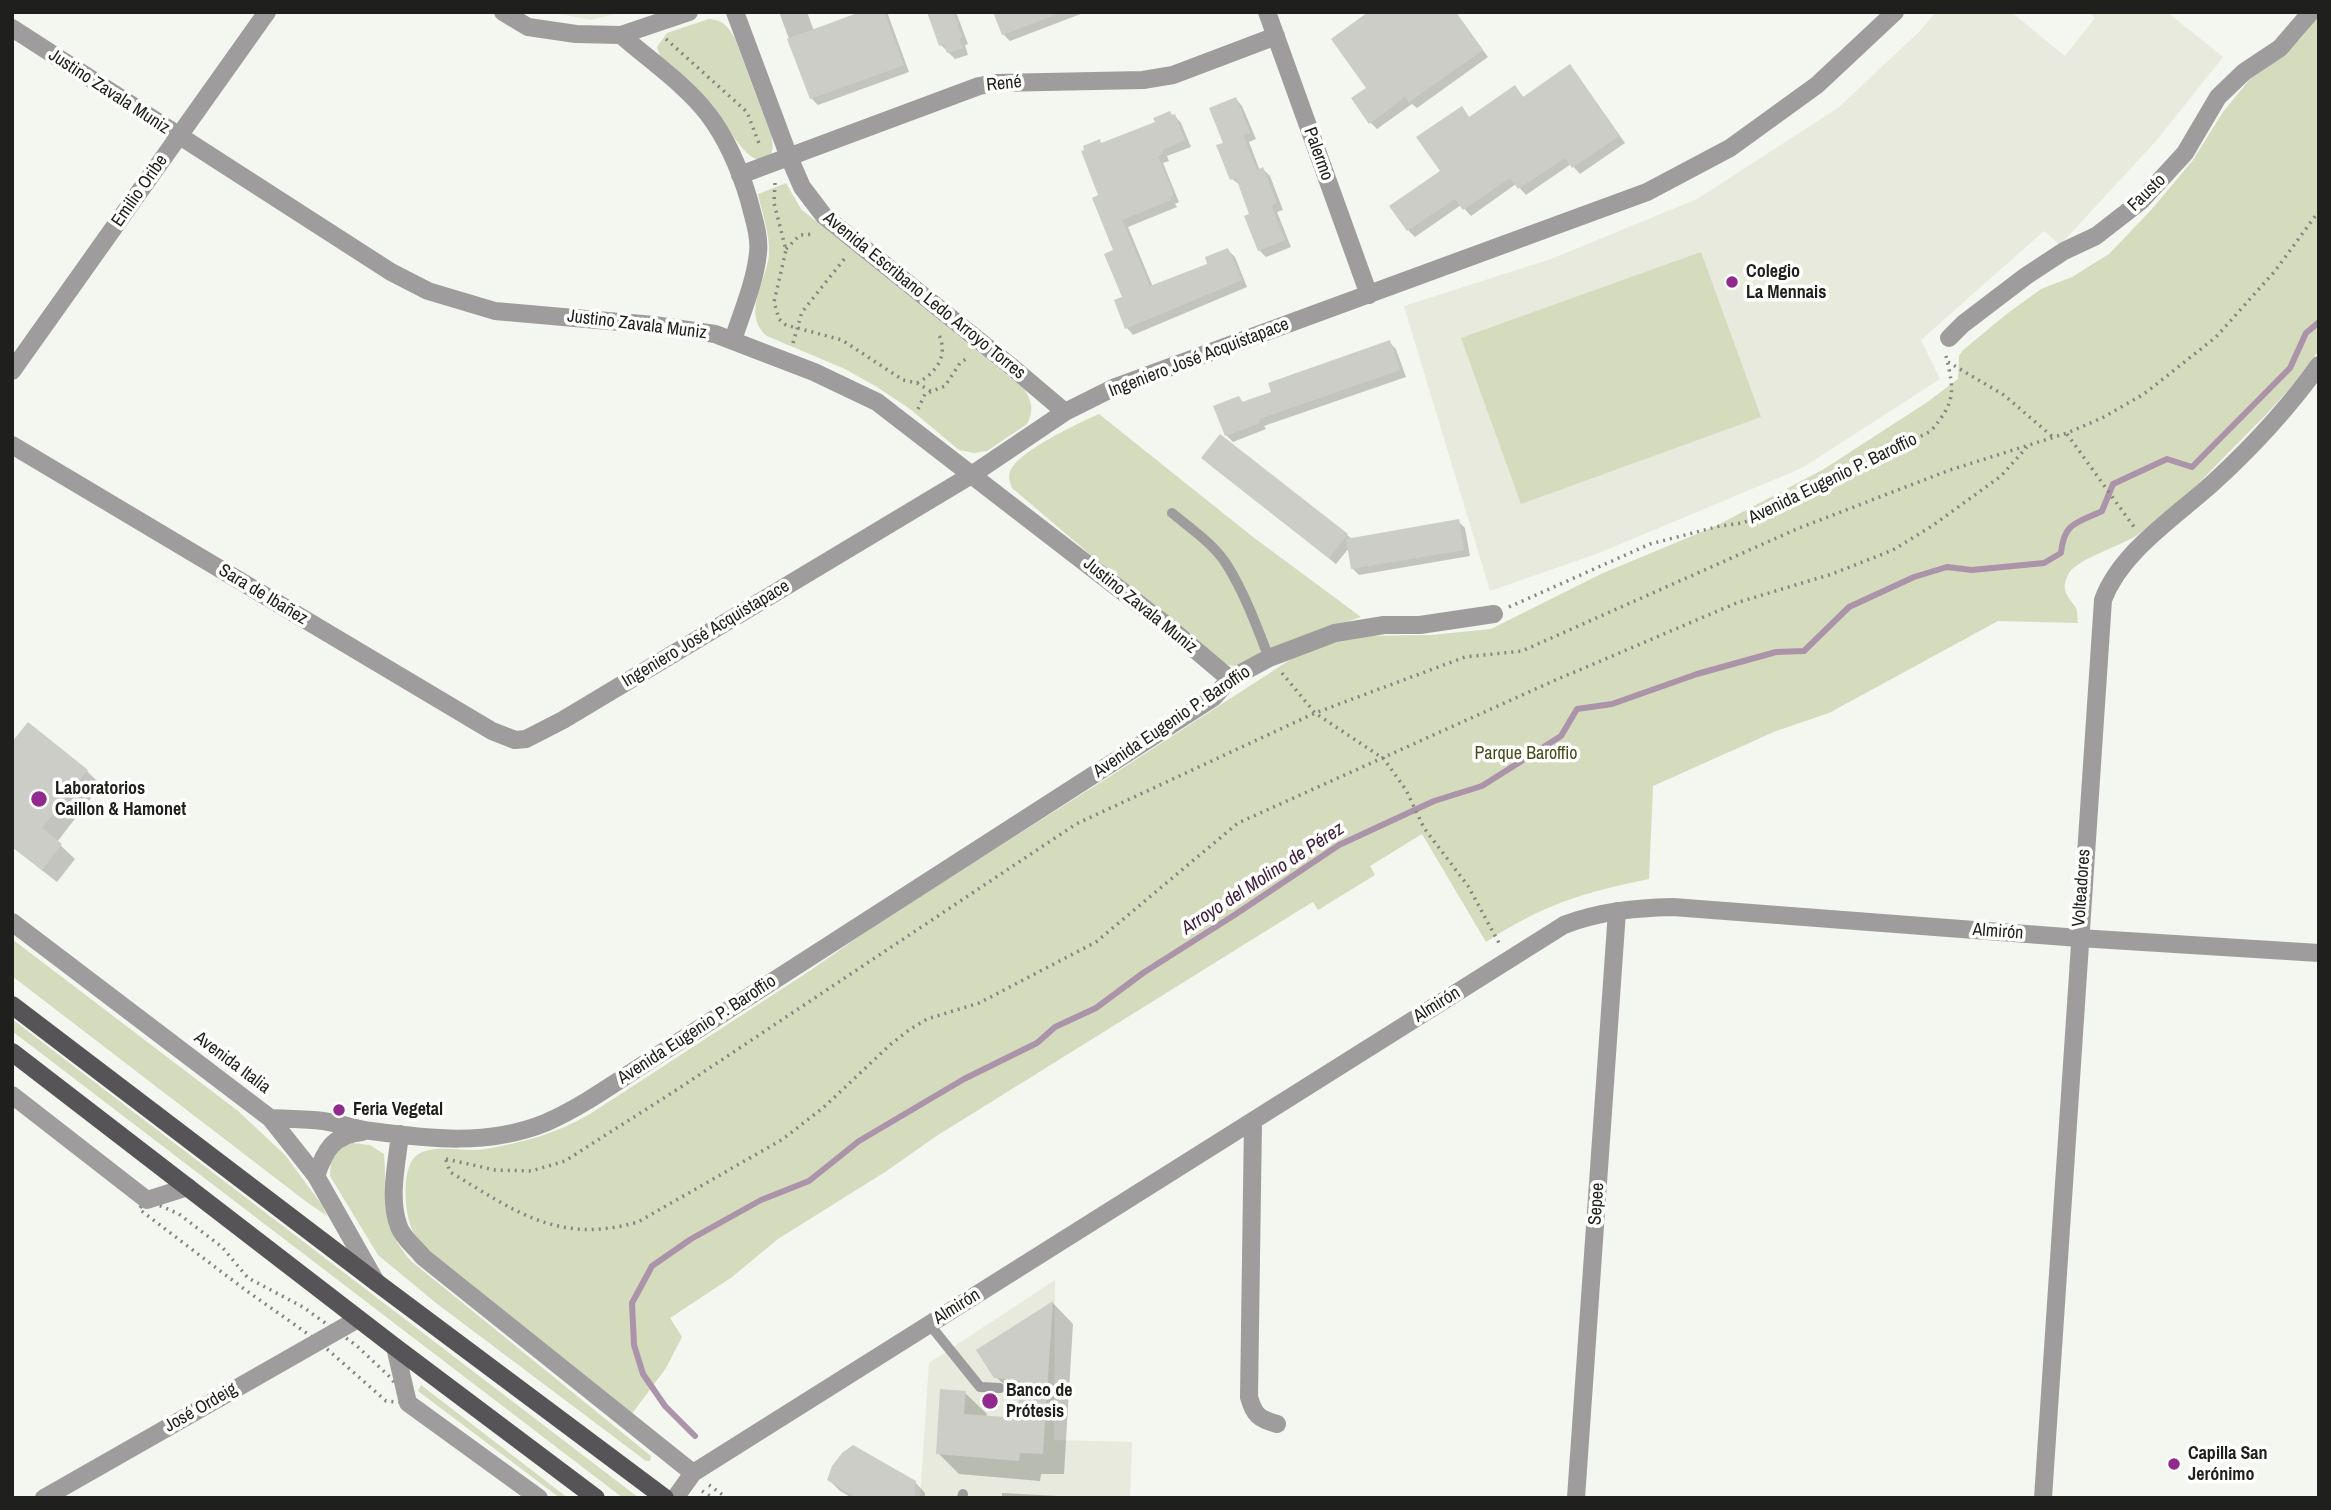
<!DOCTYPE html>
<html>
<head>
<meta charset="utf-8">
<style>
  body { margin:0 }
  #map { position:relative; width:2331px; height:1510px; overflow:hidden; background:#f4f6f0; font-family:"Archivo Narrow",sans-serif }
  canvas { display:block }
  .frame { position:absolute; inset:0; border:14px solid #1f201e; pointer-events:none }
</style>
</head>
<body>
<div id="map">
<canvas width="2331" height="1510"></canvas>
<div class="frame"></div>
</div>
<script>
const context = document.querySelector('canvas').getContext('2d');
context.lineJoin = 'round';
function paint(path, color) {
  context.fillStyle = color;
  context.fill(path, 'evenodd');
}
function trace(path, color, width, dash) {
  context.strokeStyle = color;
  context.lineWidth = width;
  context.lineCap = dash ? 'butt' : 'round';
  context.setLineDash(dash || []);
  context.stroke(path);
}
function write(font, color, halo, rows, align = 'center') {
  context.font = font + ' "Archivo Narrow",sans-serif';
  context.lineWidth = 7;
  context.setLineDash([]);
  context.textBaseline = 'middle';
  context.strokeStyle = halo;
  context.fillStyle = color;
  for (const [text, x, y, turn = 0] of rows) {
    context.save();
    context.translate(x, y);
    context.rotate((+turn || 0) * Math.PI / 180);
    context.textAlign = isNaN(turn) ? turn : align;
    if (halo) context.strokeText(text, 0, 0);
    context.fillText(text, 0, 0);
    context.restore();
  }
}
const built = new Path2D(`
  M549 12H622L591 20Z
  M1936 12H2011L2065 56 2095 18 2089 12H2167L2223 57 2156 141 2060 245 2044 231 1921 340 1940 379 1802 468 1599 553 1490 591 1404 306 1551 259 1697 199 1838 108 1920 31Z
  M1055 1280 1054 1440 1132 1442 1130 1498H920L929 1363Z`);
const green = new Path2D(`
  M2319 13V350C2293 389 2260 421 2227 454 2199 483 2170 514 2136 536 2120 546 2074 560 2068 575 2060 590 2068 596 2076 608 2078 612 2077 618 2078 623L1998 621 1829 713 1776 731 1653 786 1649 879C1584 892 1542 905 1486 942L1422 834 1370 866 1375 875 1318 910 1313 902 1298 911 938 1135 885 1172 778 1239 732 1277 670 1318 682 1337 666 1368 631 1415C578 1372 523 1329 471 1284 453 1269 429 1254 415 1235 404 1219 400 1167 417 1155 435 1143 464 1153 485 1149 525 1142 555 1134 590 1114L811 970 887 917 1109 777 1299 654 1325 643 1357 636 1431 635 1491 629 1603 573 1716 526 1824 469 1926 403 1958 379 1959 356 1963 350 2008 313 2041 289 2072 277 2109 254 2152 209 2193 160 2223 112 2250 79 2280 57 2302 37Z
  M709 19C724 20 728 27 735 39L771 135C773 144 775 155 765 159 746 167 722 116 712 104 696 86 677 72 660 56L657 47 667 33Z
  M786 183 801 209 1024 389C1032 400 1034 412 1027 424L987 451 974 453 959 450 910 409 877 387 845 369 767 336C741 314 767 281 769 254 770 234 762 213 758 194Z
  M1701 252 1761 417 1521 504 1461 338Z
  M1099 414 1253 537 1361 617 1317 632 1239 667 1224 664 1145 601 1012 488C1010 482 1008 478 1010 472 1016 452 1079 423 1099 414Z
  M12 939 238 1111 285 1155 322 1205 327 1216 308 1203 12 976Z
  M12 1019 639 1498H623L12 1031Z
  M353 1143 370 1145 384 1154C388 1203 376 1219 411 1261L651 1456 650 1461H646L436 1303 378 1255 330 1176 331 1158 337 1149Z
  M421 1385 568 1498H560L418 1391Z`);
const shadow = new Path2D(`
  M779 12H807L814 31 865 12H887L909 72 818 105 811 98Z
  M929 12H956L968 44 965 45 968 55 955 59 941 45Z
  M995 12H1086L1010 41 1003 34Z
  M1386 12H1461L1457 15 1488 57 1417 108 1412 104 1377 129 1370 122 1368 88Z
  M1576 73 1625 143 1580 174 1571 164 1526 195 1516 184 1471 216 1461 205 1415 237 1408 230 1443 171 1461 108 1470 118 1521 94 1524 98Z
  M1236 99 1242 106 1256 139 1249 142 1260 171 1263 169 1270 176 1283 210 1277 212 1291 247 1266 257 1259 250 1251 215 1240 185 1232 179 1225 144Z
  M1175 116 1181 123 1191 147 1167 156 1169 161 1163 163 1179 202 1175 204 1177 207 1128 227 1153 287 1209 264 1228 250 1235 257 1247 287 1133 335 1127 328 1124 298 1115 251 1101 196 1099 141 1103 144Z
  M1389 342 1396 349 1406 377 1264 426 1266 429 1233 442 1226 435 1239 398 1244 403 1273 393Z
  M1210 465 1347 535 1352 539 1458 521 1465 528 1470 556 1359 575 1353 569 1349 548 1336 564Z
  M12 745 87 771 101 785 57 842 75 859 57 882 12 847Z
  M1053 1303 1073 1324 1064 1474H1041L1040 1481 959 1474 938 1453 965 1393 987 1414 986 1417 1018 1420 1020 1399 996 1377Z
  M829 1480 915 1482 925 1493V1498H852L840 1491Z
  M1002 1493 1097 1498H1002Z`);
const stream = new Path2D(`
  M695 1436 665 1406 643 1374 634 1345 632 1303 652 1266 691 1239 761 1200 809 1181 859 1141 964 1079 1037 1043 1055 1027 1096 1008 1143 973 1236 914 1339 845 1434 801 1482 786 1561 736 1577 709 1612 704 1697 674 1776 652 1804 651 1849 607 1914 577 1947 567 1972 570 2044 563 2061 553C2064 522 2077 523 2102 511L2113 484 2167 459 2192 467 2290 368 2306 333 2319 322`);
const building = new Path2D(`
  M860 12H884L904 65 810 99 787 39Z
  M927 12H953L962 37 959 38 963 48 947 53 944 44 939 46Z
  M993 12H1058V14L1002 35Z
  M1368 12H1456L1483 50 1409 102 1405 97 1369 124 1351 98 1366 88 1331 39Z
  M1570 64 1619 136 1572 168 1565 158 1518 189 1510 178 1463 210 1455 199 1407 231 1389 206 1440 171 1416 137 1462 106 1469 117 1515 85 1523 97Z
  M1236 97 1250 133 1243 135 1257 170 1263 167 1277 203 1271 205 1285 240 1258 251 1244 216 1249 214 1236 178 1230 180 1216 145 1223 143 1209 108Z
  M1170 111 1172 115 1175 114 1185 140 1162 150 1163 154 1158 156 1174 195 1170 197 1171 200 1122 220 1150 286 1207 264 1205 257 1228 248 1242 280 1125 329 1114 300 1122 297 1104 254 1113 250 1092 198 1098 195 1081 151 1084 150 1083 146 1100 139 1101 143 1132 131 1155 122 1153 118Z
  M1390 340 1400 370 1259 419 1260 423 1225 436 1213 406 1239 396 1242 402 1271 392 1268 383Z
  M1220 434 1348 534 1329 558 1201 458Z
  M1459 519 1464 550 1351 569 1346 539Z
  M28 722 88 770 42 828 62 844 42 870 12 846V742Z
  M1053 1301 1043 1454 1020 1453 1019 1461 936 1454 940 1389 966 1391 964 1414 1017 1418 1020 1381 994 1378 976 1350Z
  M853 1445 916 1481 914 1498H857L827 1480 832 1466 842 1453Z`);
const path = new Path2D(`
  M666 39 747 112 760 146
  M775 183 774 203 786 250 774 302 779 319 786 325 842 340 903 380 917 383 932 392
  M786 249 800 235 814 234
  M793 343 802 312 845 258
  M1948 362 2004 395 2054 438
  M917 383C935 374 949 356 939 335
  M918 409 925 394 945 386 960 363 969 357
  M2067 434 2134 527
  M1509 607 1650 544 1720 526 1742 523 1769 514 1931 431C1955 402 1955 393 1946 356
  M1282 673 1315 713 1384 759 1406 790 1424 828 1468 886 1499 943
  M446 1159 495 1170 531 1171 565 1161 681 1087 1076 824 1315 713 1465 657 1522 651 1799 528 1950 470 2067 433 2102 418 2144 394 2216 337 2275 271 2319 211
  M446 1160 450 1172C515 1211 558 1245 638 1222L783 1139 824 1107 891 1044 909 1030 927 1019 979 1003 1096 942 1238 823 1551 682 1739 602 1832 574 1893 550 1932 526 2001 476 2027 447
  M147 1200 179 1214 222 1247 248 1278 303 1307 357 1346 391 1378 408 1403 386 1401 318 1341 244 1289 139 1209Z
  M709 1485 727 1498
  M702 1491 713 1498`);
const service = new Path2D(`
  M1172 513C1190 528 1214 544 1227 565 1245 594 1257 627 1269 658
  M930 1325 980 1387 1000 1388
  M962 1498 963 1494`);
const minor = new Path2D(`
  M503 12 528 27 576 34 621 35 689 12
  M735 12 789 157 802 187 824 216 1013 368 1065 412
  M1267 12 1369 295
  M12 28 391 272 428 291 495 311 654 325 715 334 814 372 877 402 1166 625 1230 679
  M621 35C648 59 686 85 708 114 727 139 740 170 749 200 753 217 760 235 758 253 755 282 742 312 733 340
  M740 175 979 86 996 83 1143 80 1173 75 1276 36
  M1949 338 1963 324 2026 276 2064 251 2096 236 2141 201 2185 153 2218 97 2244 72 2280 48 2311 12
  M12 371 267 12
  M12 445 492 731 515 740 526 739 563 720 973 474 1065 412 1113 388 1647 192 1730 148 1817 85 1895 12
  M12 922 270 1118 316 1176 376 1282
  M12 1095 147 1200 188 1187
  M270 1118C288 1119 306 1119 323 1121 339 1123 355 1129 371 1131 429 1139 488 1146 545 1123 584 1106 619 1080 655 1057L1213 698 1230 679 1269 658 1335 633 1384 625H1420L1494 614
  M1253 1121 1249 1397C1254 1415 1259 1419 1277 1424
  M400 1134C397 1163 388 1199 399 1227 403 1238 416 1248 423 1257L693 1473
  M316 1176C325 1150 333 1135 362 1132
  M395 1347 408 1403 539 1498
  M44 1498 358 1319
  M675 1498 693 1473 1564 925C1600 911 1636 908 1673 907L2079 938 2319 953
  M1576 1498 1617 911
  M2043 1498 2103 600C2121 551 2177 516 2215 481 2253 446 2289 407 2319 365`);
const primary = new Path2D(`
  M12 1005 376 1282 665 1498
  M12 1052 395 1347 596 1498`);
const markers = [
  [1732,282,7,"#922a8e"],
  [39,799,9,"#922a8e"],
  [339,1110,7,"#922a8e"],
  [990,1401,9,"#922a8e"],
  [2174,1464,7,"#922a8e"]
];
const streetNames = [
  ["René",1004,84,-6],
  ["Justino Zavala Muniz",109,92,33],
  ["Palermo",1318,154,70],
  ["Emilio Oribe",140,191,-55],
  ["Fausto",2147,193,-44],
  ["Avenida Escribano Ledo Arroyo Torres",924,296,39],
  ["Justino Zavala Muniz",637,325,7],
  ["Ingeniero José Acquistapace",1199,358,-21],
  ["Avenida Eugenio P. Baroffio",1833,479,-26],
  ["Sara de Ibañez",263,595,31],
  ["Justino Zavala Muniz",1140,606,39],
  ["Ingeniero José Acquistapace",706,634,-31],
  ["Avenida Eugenio P. Baroffio",1172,722,-34],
  ["Volteadores",2082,888,-86],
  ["Almirón",1998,932,4],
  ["Almirón",1437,1005,-32],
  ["Avenida Eugenio P. Baroffio",697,1030,-33],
  ["Avenida Italia",232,1063,37],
  ["Sepee",1597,1204,-86],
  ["Almirón",957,1307,-32],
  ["José Ordeig",201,1408,-30]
];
const poiNames = [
  ["Colegio",1746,272],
  ["La Mennais",1746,293],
  ["Laboratorios",55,789],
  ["Caillon & Hamonet",55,810],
  ["Feria Vegetal",353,1110],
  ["Banco de",1006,1391],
  ["Prótesis",1006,1412],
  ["Capilla San",2188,1454],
  ["Jerónimo",2188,1475]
];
const parkNames = [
  ["Parque Baroffio",1526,754]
];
const waterNames = [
  ["Arroyo del Molino de Pérez",1263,879,-33]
];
paint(built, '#e7eadc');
paint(green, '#d5dbbd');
paint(shadow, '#0003');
trace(stream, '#ab93a9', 6);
paint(building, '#cccdc7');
trace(path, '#858682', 3.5, [2, 5]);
trace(service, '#9e9c9d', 10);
trace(minor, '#9e9c9d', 18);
trace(primary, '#575457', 18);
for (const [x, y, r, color] of markers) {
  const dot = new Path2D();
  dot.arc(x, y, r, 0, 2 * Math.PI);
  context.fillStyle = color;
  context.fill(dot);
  trace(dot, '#fffffe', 2.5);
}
write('18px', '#1f201e', '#fffffe', streetNames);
write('bold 18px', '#1f201e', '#fffffe', poiNames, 'left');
write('18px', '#464d1b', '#fffffe', parkNames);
write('italic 19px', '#3f1d3d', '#fffffe', waterNames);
</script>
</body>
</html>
